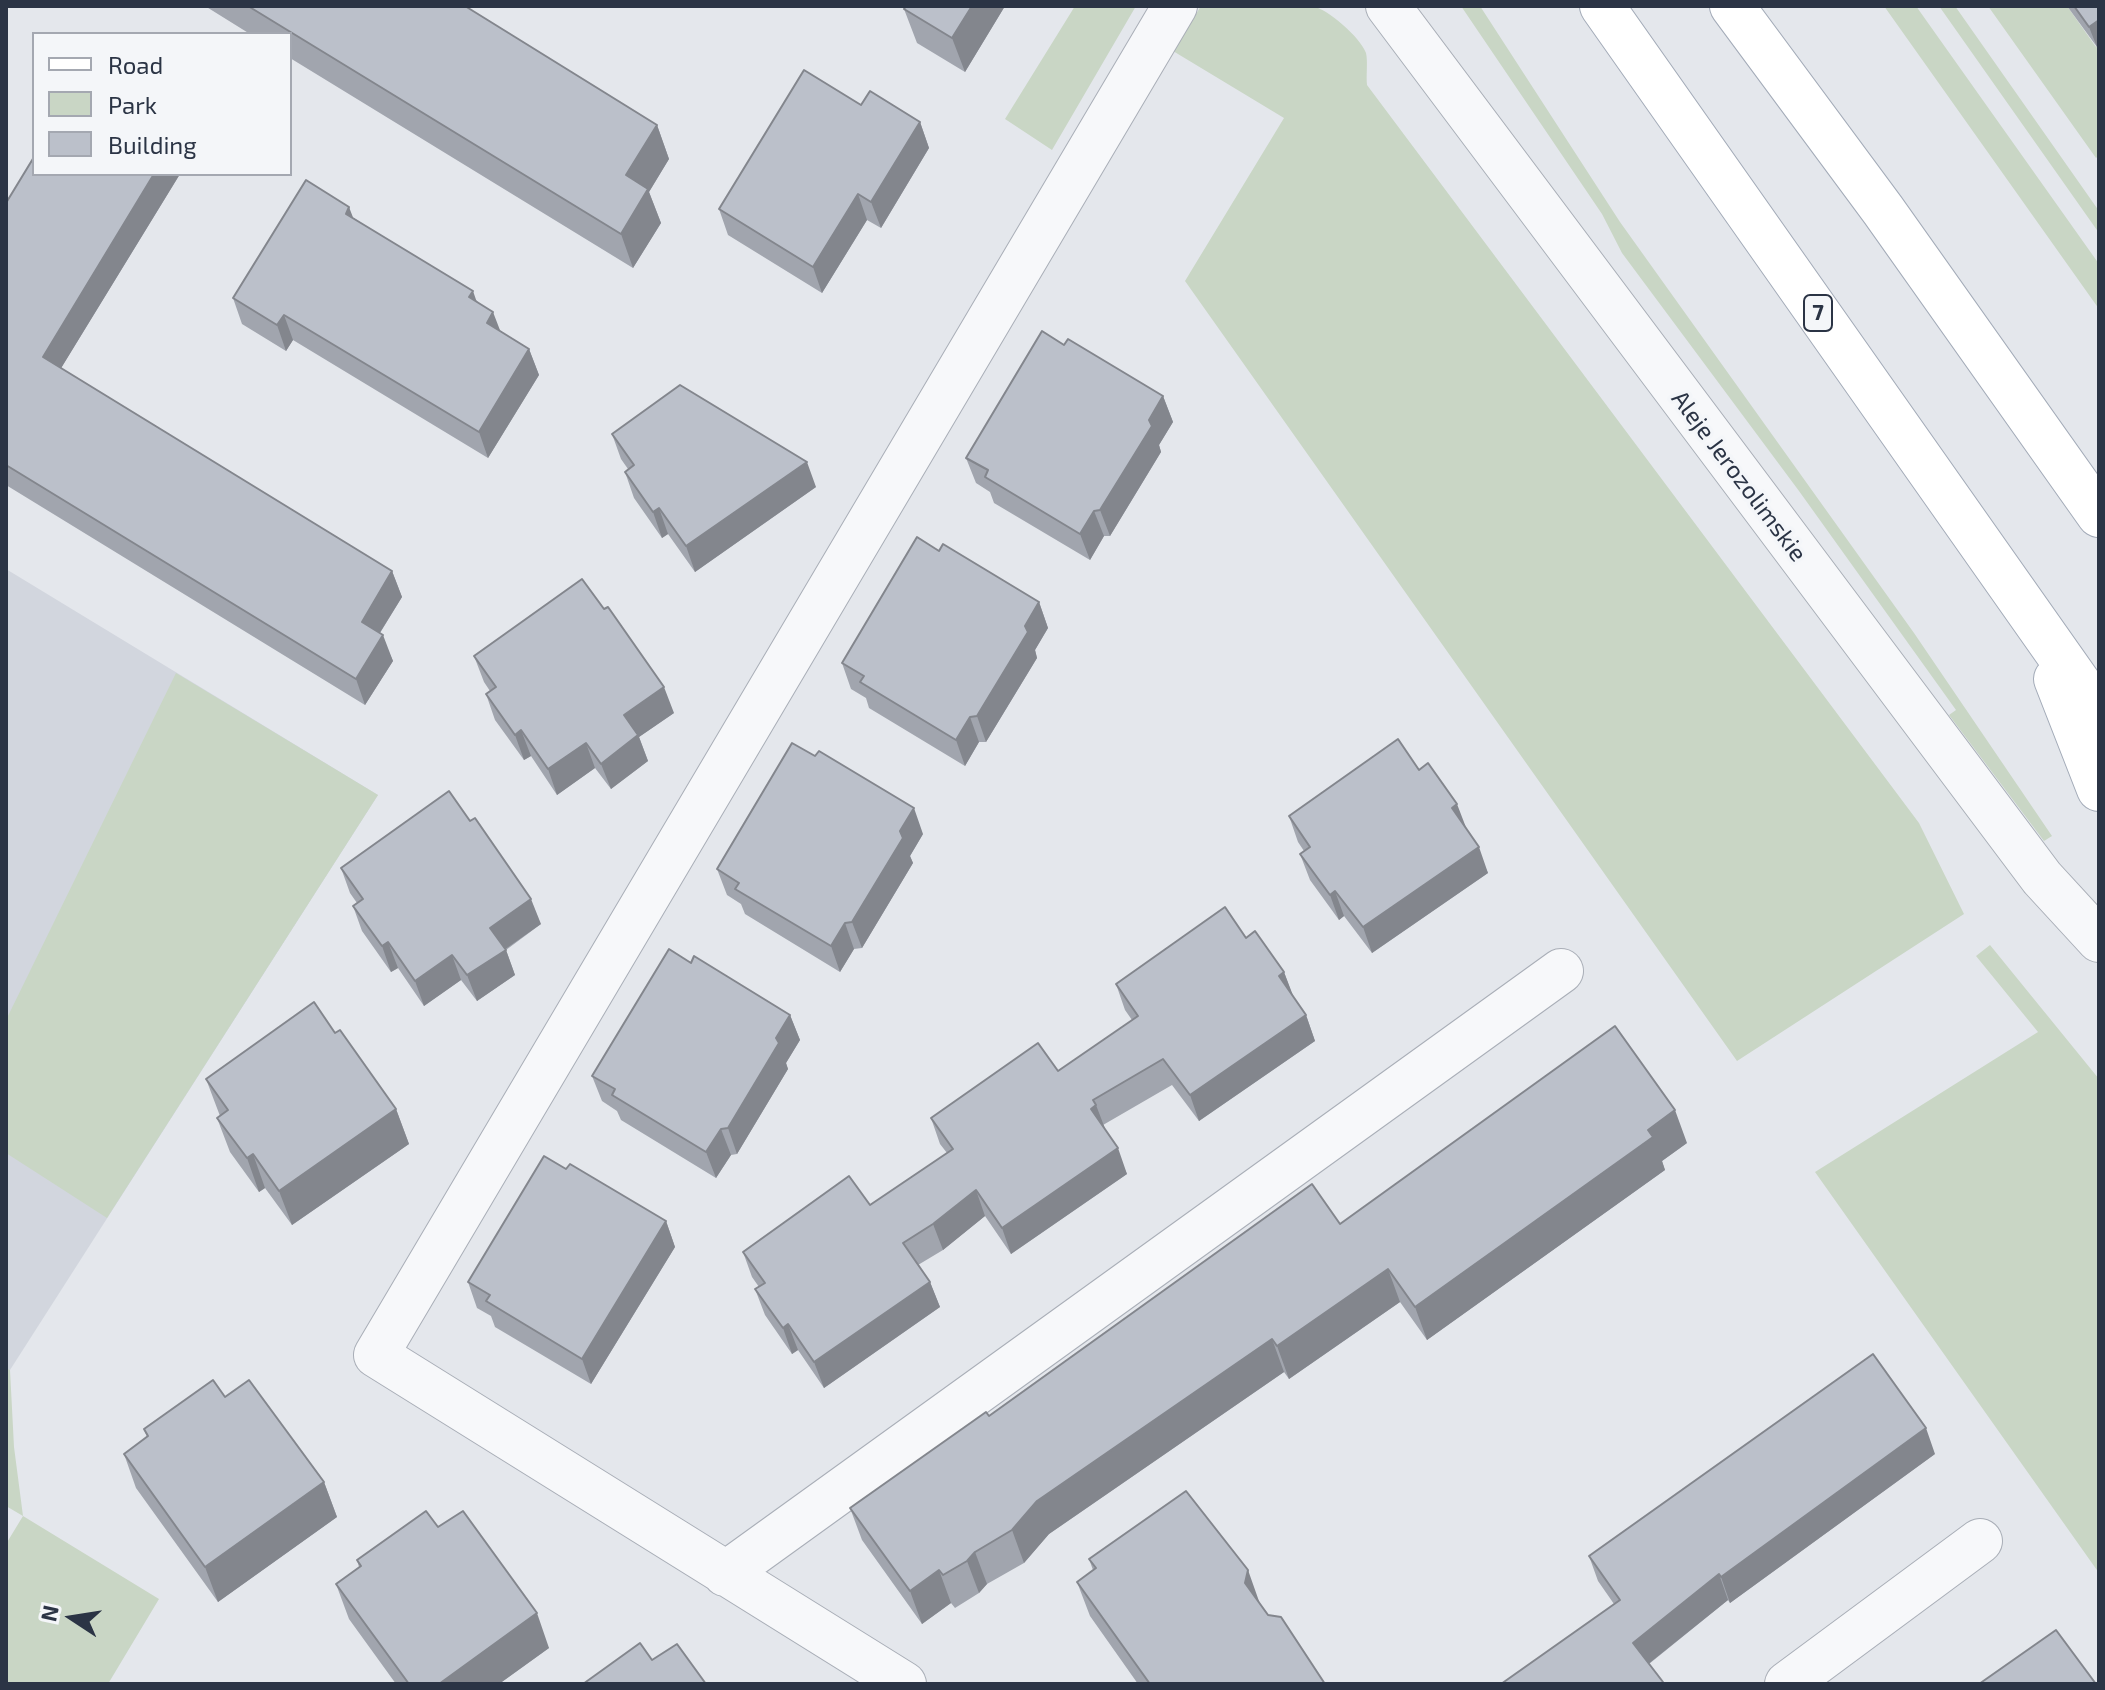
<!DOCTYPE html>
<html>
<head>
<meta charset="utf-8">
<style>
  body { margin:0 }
  #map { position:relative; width:2105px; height:1690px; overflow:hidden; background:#e4e7ec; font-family:"Exo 2",sans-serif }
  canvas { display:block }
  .frame { position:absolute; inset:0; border:8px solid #2b3445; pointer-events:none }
  .legend { position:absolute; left:32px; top:32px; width:260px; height:144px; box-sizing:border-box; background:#f4f6f9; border:2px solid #a4a8b1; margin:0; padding:10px 14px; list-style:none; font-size:24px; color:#2b3445 }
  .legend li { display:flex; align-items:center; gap:16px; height:40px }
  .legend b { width:40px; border:2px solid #a4a8b1 }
  .north { position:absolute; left:32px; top:1578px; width:80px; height:80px; -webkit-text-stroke:6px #f4f6f9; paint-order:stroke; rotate:282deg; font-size:22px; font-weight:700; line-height:32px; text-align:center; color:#2b3445 }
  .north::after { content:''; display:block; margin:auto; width:28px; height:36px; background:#2b3445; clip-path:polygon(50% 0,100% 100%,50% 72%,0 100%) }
</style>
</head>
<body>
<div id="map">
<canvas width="2105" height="1690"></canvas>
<div class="frame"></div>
<ul class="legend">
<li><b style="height:10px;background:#fff"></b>Road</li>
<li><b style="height:22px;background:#c9d6c5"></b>Park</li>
<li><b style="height:22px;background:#bbc0ca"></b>Building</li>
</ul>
<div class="north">N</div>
</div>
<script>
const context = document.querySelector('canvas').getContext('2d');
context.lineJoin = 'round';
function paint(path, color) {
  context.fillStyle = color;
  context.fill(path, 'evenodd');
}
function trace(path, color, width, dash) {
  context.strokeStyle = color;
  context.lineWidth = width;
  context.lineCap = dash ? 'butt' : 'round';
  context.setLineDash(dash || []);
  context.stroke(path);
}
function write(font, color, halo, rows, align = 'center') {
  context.font = font + ' "Exo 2",sans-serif';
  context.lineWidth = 7;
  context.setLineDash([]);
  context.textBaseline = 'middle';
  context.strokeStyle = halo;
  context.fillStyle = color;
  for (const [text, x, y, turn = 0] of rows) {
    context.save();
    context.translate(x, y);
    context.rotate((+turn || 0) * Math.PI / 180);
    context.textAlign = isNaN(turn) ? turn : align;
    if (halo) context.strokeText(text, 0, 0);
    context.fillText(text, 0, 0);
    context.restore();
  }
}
const built = new Path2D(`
  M6 569 378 795 10 1370 6 1368Z`);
const green = new Path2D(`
  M1075 6H1136L1052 150 1005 119Z
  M1201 6H1312C1328 9 1360 37 1366 53 1368 61 1366 76 1367 85L1919 823 1964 914 1737 1061 1185 281 1284 118 1173 51Z
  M1461 6H1480L1620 222 1914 633 2052 836 2044 841 1949 715 1956 710 1799 491 1622 253 1602 214Z
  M1884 6H1916L2099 264V309Z
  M1939 6H1955L2099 211V233Z
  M1988 6H2067L2096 47 2099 46V155L2096 158Z
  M176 673 378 795 107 1218 6 1153V1020Z
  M1990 945 2099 1079V1573L1815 1172 2038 1032 1976 956Z
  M6 1368 10 1370 14 1447 23 1516 159 1599 108 1684H6V1544L23 1516 6 1506Z`);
const street = new Path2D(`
  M1388 6 2042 878 2099 940
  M725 1574 1561 971
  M904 1684 376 1355 1175 6
  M1787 1684 1980 1541`);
const primary = new Path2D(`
  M1602 6 2099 712
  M1732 6 1883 210 2099 515
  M2056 679 2099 789`);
const wall = new Path2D(`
  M205 6H465L657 125 669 159 649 192 661 223 633 268 290 58V34H250Z
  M1005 6 965 72 917 43 904 9Z
  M2067 6H2099V46L2097 47Z
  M861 105 920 122 929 148 881 228 867 220 822 293 728 235 719 209Z
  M34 174H180L61 368 392 571 402 597 380 633 393 661 365 705 6 485V203Z
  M354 218 477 301 501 332 529 349 539 375 488 458 293 340 286 351 242 324 233 298Z
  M1064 345 1163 396 1173 422 1159 445 1161 452 1110 536H1104L1090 560 994 503 990 492 976 483 966 458Z
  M612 434 816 487 695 572 668 534 662 538 634 498 625 472 628 469 621 459Z
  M939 551 1039 602 1048 628 1035 650 1037 658 986 742H979L965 766 869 708 866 698 851 689 842 663Z
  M474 656 674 713 639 737 648 761 611 789 595 768 557 795 531 756 524 760 495 720 486 694 490 691 484 682Z
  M1419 770 1466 829 1488 873 1372 953 1344 916 1339 920 1310 880 1300 854 1304 851 1298 842 1289 816Z
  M923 834 910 856 913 863 862 948 854 949 840 972 745 914 741 904 727 895 717 869Z
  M341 868 541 924 506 950 515 975 477 1001 461 980 424 1006 398 968 391 972 362 931 353 906 357 903 350 893Z
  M1246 938 1284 972 1293 997 1306 1015 1315 1041 1199 1121 1172 1085 1103 1125 1127 1174 1011 1254 985 1216 943 1250 918 1265 930 1282 940 1307 824 1388 798 1350 792 1354 765 1315 755 1289 759 1287 752 1277 743 1252 870 1205 947 1153 940 1144 931 1118 1058 1071 1132 1020 1125 1010 1116 984Z
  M691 963 790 1015 800 1040 786 1063 788 1069 737 1154 731 1155 716 1178 621 1120 617 1111 602 1101 592 1076Z
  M335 1033 396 1109 409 1144 292 1225 265 1188 259 1192 230 1152 217 1118 220 1116 206 1079Z
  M1687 1143 1662 1161 1665 1170 1427 1340 1400 1302 1289 1379 1284 1372 1049 1534 1024 1563 987 1584 979 1593 955 1608 951 1603 922 1624 862 1540 850 1508 989 1416 1340 1224Z
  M566 1169 666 1221 675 1247 591 1384 495 1327 491 1316 477 1308 468 1282Z
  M225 1397 324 1482 337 1517 218 1602 136 1488 124 1454 147 1437 144 1429Z
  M1935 1454 1730 1603 1728 1600 1649 1664 1664 1684H1501L1614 1604 1598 1581 1589 1556Z
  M438 1527 549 1648 499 1684H396L349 1619 336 1584 359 1567 357 1560Z
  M1089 1559 1260 1604 1325 1684H1138L1090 1616 1077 1582 1093 1570Z`);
const shadedWall = new Path2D(`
  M972 6H1005L965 72 952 38Z
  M2099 20V46L2097 47 2089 27Z
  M920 122 929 148 881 228 871 202Z
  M657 125 669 159 649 192 661 223 633 268 621 234 626 175Z
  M154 174H180L52 383 43 357Z
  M858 194 867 220 822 293 813 267Z
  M349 207 359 233 346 214Z
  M473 291 482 317 469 297Z
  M493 312 503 338 487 323Z
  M284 315 293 340 286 351 277 325Z
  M529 349 539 375 488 458 479 432Z
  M1163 396 1173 422 1159 445 1161 452 1110 536 1100 510Z
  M807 462 816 487 695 572 686 546Z
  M659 508 668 534 662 538 653 512Z
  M1094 511 1104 536 1090 560 1080 534Z
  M392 571 402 597 371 647 362 622Z
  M1039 602 1048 628 1035 650 1037 658 986 742 977 716 1025 626Z
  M383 635 393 661 365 705 356 679Z
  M664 687 674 713 639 737 648 761 611 789 601 764 624 715Z
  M970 717 979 742 965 766 956 740Z
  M521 730 531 756 524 760 515 735Z
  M586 743 595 768 557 795 548 769Z
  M1457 804 1467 830 1452 808Z
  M914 808 923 834 910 856 913 863 862 948 852 922 900 831Z
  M1479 847 1488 873 1372 953 1363 927Z
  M1335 891 1344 916 1339 920 1330 895Z
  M531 899 541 924 504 950H506L515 975 477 1001 467 975 490 928Z
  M845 923 854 949 840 972 831 946Z
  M388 942 398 968 391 972 382 946Z
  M452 955 461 980 424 1006 415 981Z
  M1284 972 1294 998 1279 976Z
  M790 1015 800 1040 786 1063 788 1069 737 1154 728 1128 776 1038Z
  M1306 1015 1315 1041 1199 1121 1190 1095Z
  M1096 1105 1106 1131 1091 1109Z
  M396 1109 409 1144 292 1225 279 1191Z
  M1675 1110 1687 1143 1662 1161 1665 1170 1427 1340 1415 1307Z
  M721 1129 731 1155 716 1178 706 1152Z
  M1118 1148 1127 1174 1011 1254 1002 1228Z
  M253 1154 265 1188 259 1192 247 1158Z
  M976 1190 985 1216 943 1250 933 1224Z
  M666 1221 675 1247 591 1384 582 1359Z
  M1388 1269 1400 1302 1289 1379 1277 1346Z
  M930 1282 940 1307 824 1388 814 1362Z
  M788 1324 798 1350 792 1354 783 1328Z
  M1272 1339 1284 1372 1049 1534 1024 1563 1012 1530 1037 1501Z
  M1926 1428 1935 1454 1730 1603 1721 1577Z
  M324 1482 337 1517 218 1602 205 1567Z
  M975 1552 987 1584 979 1593 967 1561Z
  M939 1570 951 1603 922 1624 910 1591Z
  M1248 1570 1260 1604 1245 1583Z
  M1719 1574 1728 1600 1642 1669 1633 1643Z
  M537 1613 549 1648 499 1684H439Z`);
const building = new Path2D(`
  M248 6H465L657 125 626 175 648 189 621 234Z
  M906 6H972L952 38 904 9Z
  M2074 6H2099V20L2089 27Z
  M804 70 861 105 870 91 920 122 871 202 858 194 813 267 719 209Z
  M34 157V174H154L43 357 392 571 362 622 383 635 356 679 6 465V203Z
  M306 180 349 207 346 214 473 291 469 297 493 312 487 323 529 349 479 432 284 315 277 325 233 298Z
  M1042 331 1064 345 1068 339 1163 396 1149 420 1152 426 1100 510 1094 511 1080 534 985 477 988 470 966 458Z
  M680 385 807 462 686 546 659 508 653 512 625 472 634 465 612 434Z
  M917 537 939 551 943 544 1039 602 1025 626 1028 632 977 716 970 717 956 740 860 682 864 676 842 663Z
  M582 579 604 609 608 607 664 687 624 715 638 735 601 764 586 743 548 769 521 730 515 735 486 694 496 687 474 656Z
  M1398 739 1419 770 1428 763 1457 804 1452 808 1479 847 1363 927 1335 891 1330 895 1300 854 1310 847 1289 816Z
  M792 743 815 756 819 751 914 808 900 831 903 838 852 922 845 923 831 946 735 889 739 883 717 869Z
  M449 791 470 821 475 818 531 899 490 928 506 950 467 975 452 955 415 981 388 942 382 946 353 906 363 899 341 868Z
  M1225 907 1246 938 1255 931 1284 972 1279 976 1306 1015 1190 1095 1163 1059 1093 1100 1096 1105 1091 1109 1118 1148 1002 1228 976 1190 933 1224 903 1243 930 1282 814 1362 788 1324 783 1328 755 1289 765 1283 743 1252 849 1176 870 1205 953 1149 931 1118 1038 1043 1058 1071 1138 1016 1116 984Z
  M669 949 691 963 694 956 790 1015 776 1038 779 1043 728 1128 721 1129 706 1152 612 1095 615 1089 592 1076Z
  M314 1002 335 1033 340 1030 396 1109 279 1191 253 1154 247 1158 217 1118 228 1110 206 1079Z
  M1615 1026 1675 1110 1648 1130 1653 1137 1415 1307 1388 1269 1277 1346 1272 1339 1037 1501 1012 1530 975 1552 967 1561 943 1575 939 1570 910 1591 850 1508 986 1412 989 1416 1312 1184 1340 1224Z
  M544 1156 566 1169 570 1164 666 1221 582 1359 486 1301 490 1295 468 1282Z
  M1873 1354 1926 1428 1721 1577 1719 1574 1633 1643 1663 1682 1661 1684H1501L1620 1600 1589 1556Z
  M213 1380 225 1397 249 1380 324 1482 205 1567 124 1454 148 1436 144 1429Z
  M1186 1491 1248 1570 1245 1583 1268 1615 1281 1617 1325 1684H1150L1077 1582 1096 1568 1089 1559Z
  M426 1511 438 1527 463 1511 537 1613 439 1684H409L336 1584 361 1566 357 1560Z
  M2056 1630 2096 1684H1979Z
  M640 1643 652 1660 677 1644 706 1684H583Z`);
const shields = [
  [1818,313,28]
];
const shieldNames = [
  ["7",1818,313]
];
const streetNames = [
  ["Aleje Jerozolimskie",1739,476,53]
];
paint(built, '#d2d6de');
paint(green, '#c9d6c5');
trace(street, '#a9aeb7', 46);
trace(primary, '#a3abb8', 46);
trace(street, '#f7f8fa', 44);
trace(primary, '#fff', 44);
paint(wall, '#a1a5ae');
paint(shadedWall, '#83868d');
paint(building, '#bbc0ca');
trace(building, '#83868d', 2);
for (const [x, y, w] of shields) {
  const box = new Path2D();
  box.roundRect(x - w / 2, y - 18, w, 36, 6);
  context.fillStyle = '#f4f6f9';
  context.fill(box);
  trace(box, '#2b3445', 2);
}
write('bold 22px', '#2b3445', null, shieldNames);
write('24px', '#2b3445', '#f4f6f9', streetNames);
</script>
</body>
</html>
